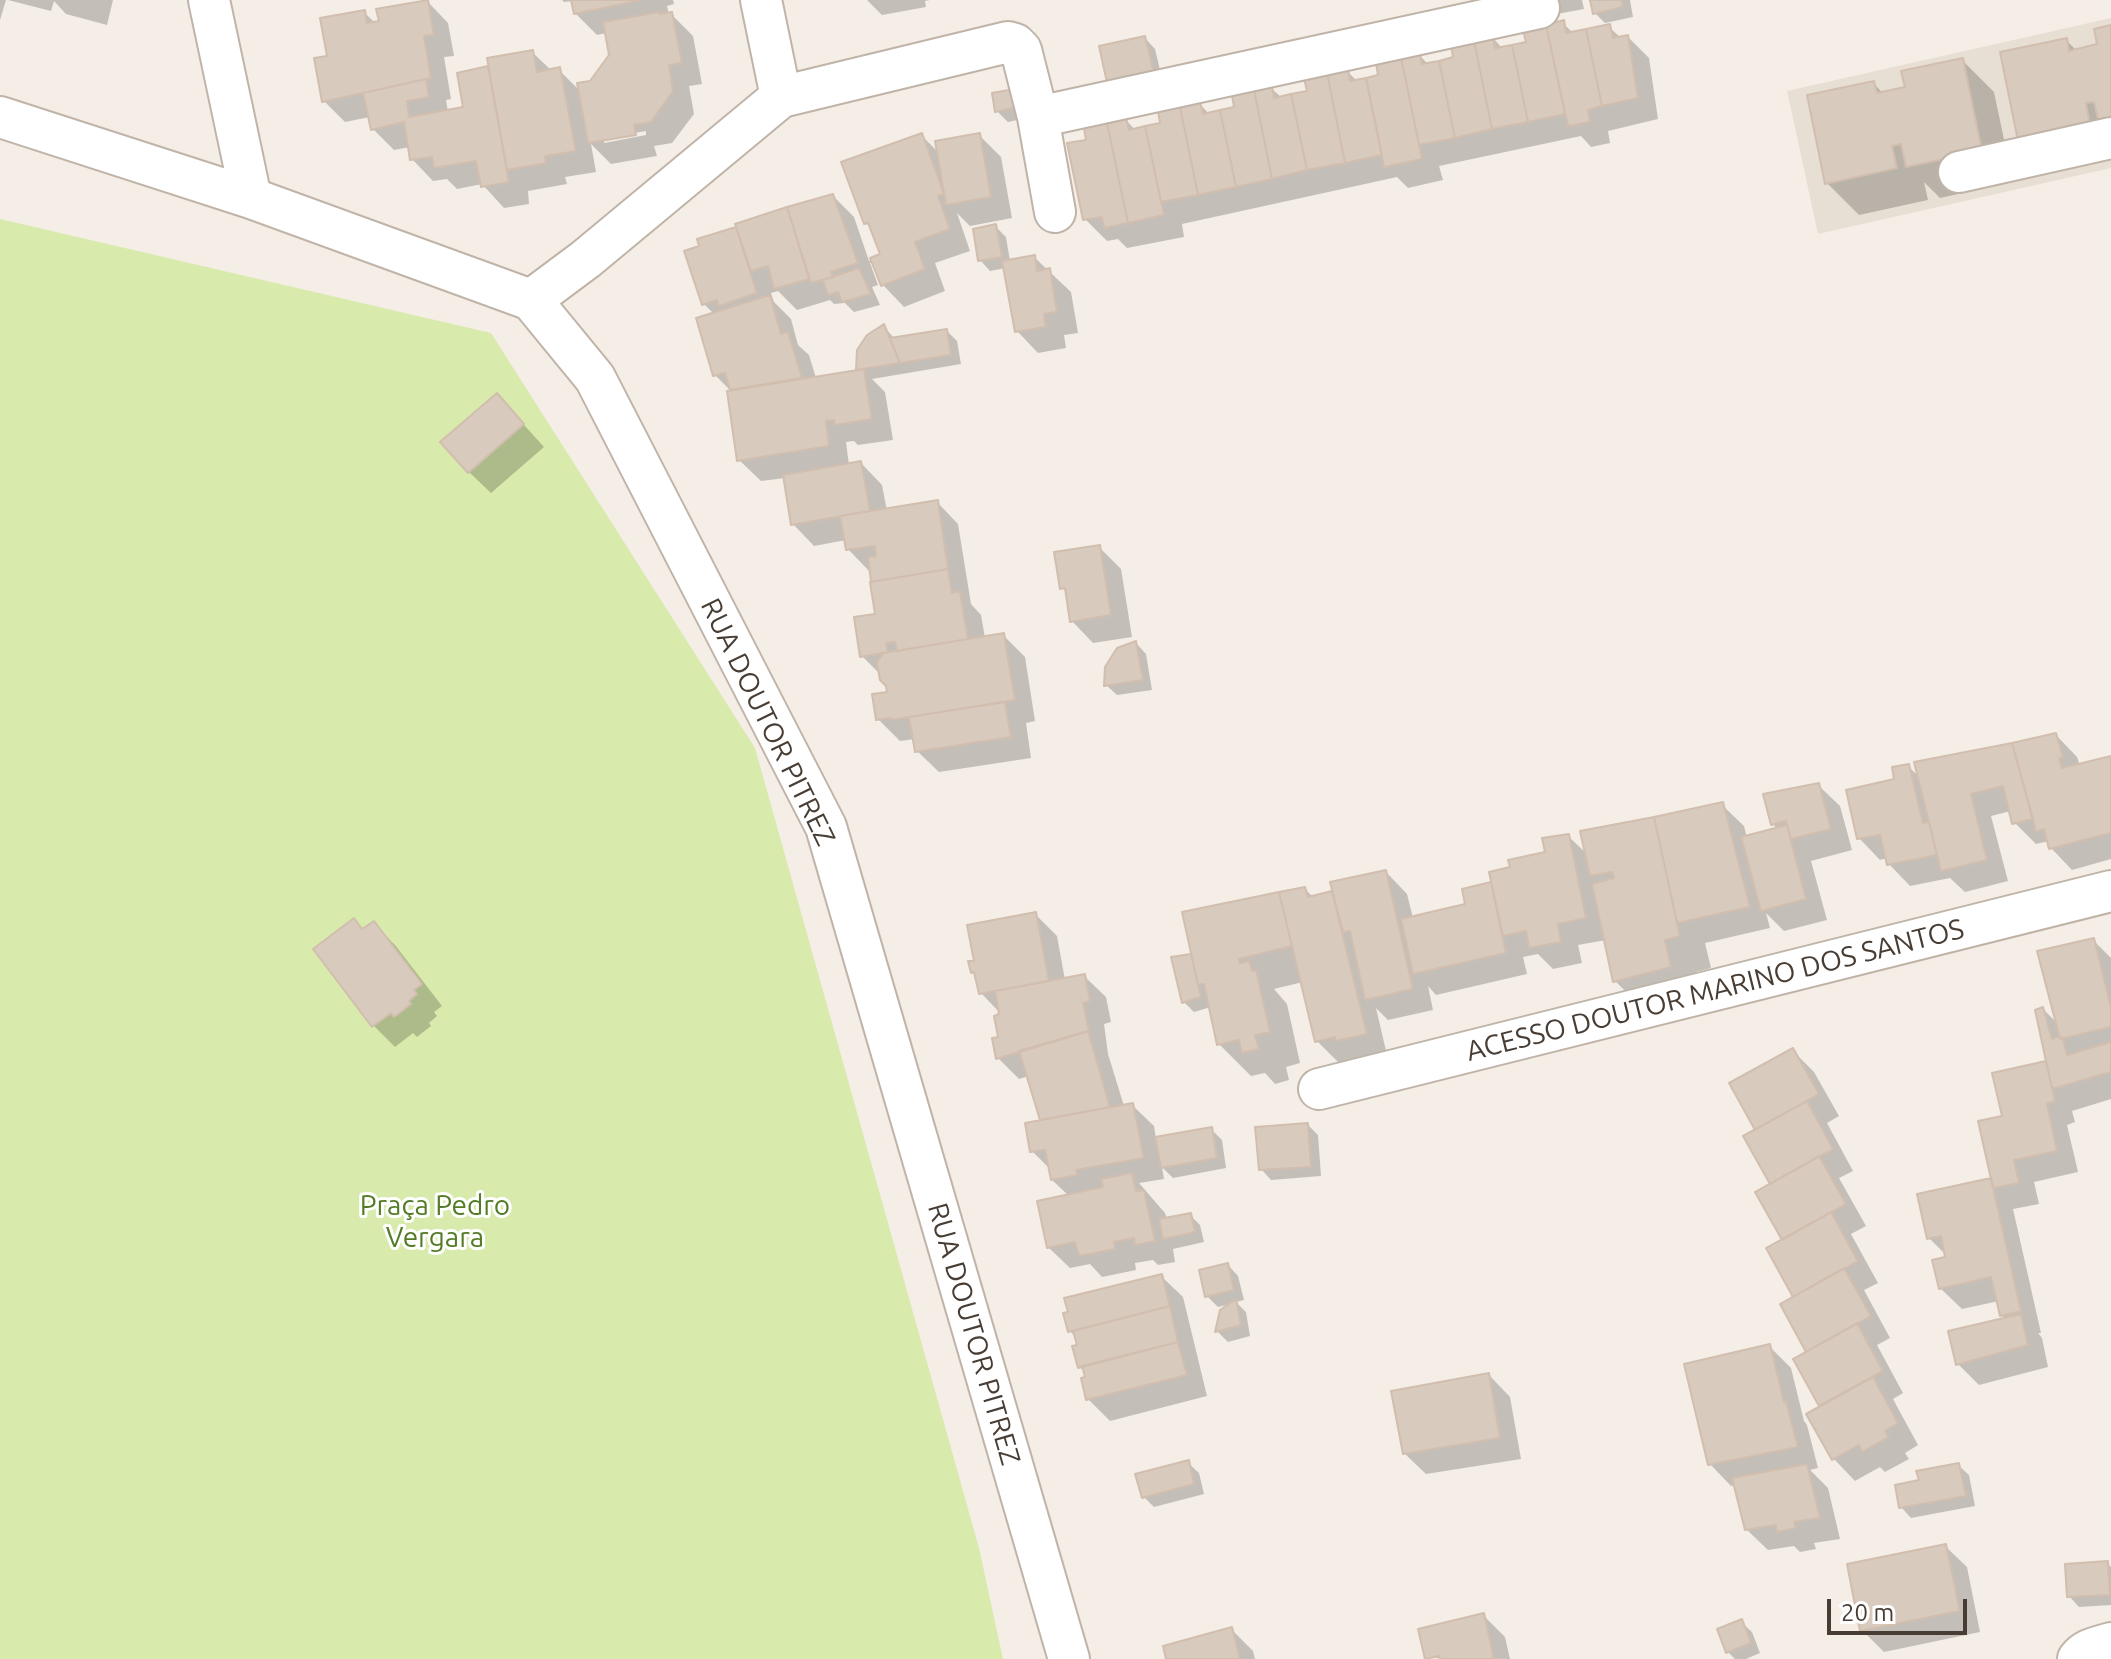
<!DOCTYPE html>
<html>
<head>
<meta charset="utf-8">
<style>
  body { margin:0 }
  #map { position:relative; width:2111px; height:1659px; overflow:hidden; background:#f4eee7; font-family:Ubuntu,sans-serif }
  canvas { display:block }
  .scale { position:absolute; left:1827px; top:1599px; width:140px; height:36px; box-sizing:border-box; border:4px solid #473d35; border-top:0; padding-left:10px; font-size:24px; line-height:28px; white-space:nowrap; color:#473d35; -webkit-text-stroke:6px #fff; paint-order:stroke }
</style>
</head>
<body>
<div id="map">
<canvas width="2111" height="1659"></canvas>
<div class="scale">20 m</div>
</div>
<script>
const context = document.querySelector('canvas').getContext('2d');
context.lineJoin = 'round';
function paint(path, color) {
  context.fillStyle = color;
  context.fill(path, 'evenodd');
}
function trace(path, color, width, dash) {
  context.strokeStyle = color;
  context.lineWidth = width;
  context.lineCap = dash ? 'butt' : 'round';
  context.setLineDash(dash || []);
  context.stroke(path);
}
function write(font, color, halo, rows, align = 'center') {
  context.font = font + ' Ubuntu,sans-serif';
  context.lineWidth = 6;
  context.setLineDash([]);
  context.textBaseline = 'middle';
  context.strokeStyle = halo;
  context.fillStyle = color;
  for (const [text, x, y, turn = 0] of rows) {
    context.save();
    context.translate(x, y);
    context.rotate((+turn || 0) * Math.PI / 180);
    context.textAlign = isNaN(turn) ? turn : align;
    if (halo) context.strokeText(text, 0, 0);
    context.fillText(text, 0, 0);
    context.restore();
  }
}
const residential = new Path2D(`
  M2111 18V168L1818 234 1787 91Z`);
const green = new Path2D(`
  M0 219 491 333 755 748 979 1548 1003 1659H0Z`);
const shadow = new Path2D(`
  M0 0H6L0 20Z
  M8 0H113L107 25 66 14 54 1 51 11Z
  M562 0H673L674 4 667 6 669 14H671L693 36 702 84 689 86 694 114 672 143 654 146 657 156 611 164 591 144 596 172 565 177 567 184 528 191 529 204 504 208 482 184 457 189 447 179 433 181 412 159 410 147 394 150 373 129 370 117 345 122 324 101 329 57 364 12 375 23 427 1 448 23 454 56 444 57 451 99 446 100 448 112 465 109 459 74 491 67 532 52 552 71 559 70 580 91 591 83 611 56 606 33 597 35 575 13 573 1 564 2ZM646 131V135L604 143V138Z
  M867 0H930L925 1 926 7 882 15Z
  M1511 0H1582L1584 9 1530 19Z
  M1589 0H1630L1633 17 1605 23 1595 13Z
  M1563 23 1574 34 1609 27 1621 38 1628 37 1649 58 1658 119 1608 131 1610 143 1591 147 1581 136 1439 166 1443 180 1408 188 1397 177 1182 224 1184 237 1127 248 1118 239 1107 241 1085 219 1089 141 1126 120 1136 131 1163 125 1200 104 1209 114 1237 109 1271 88 1282 98 1310 92 1347 71 1357 81 1381 76 1419 55 1429 65 1456 59 1493 38 1503 49 1529 43 1526 31Z
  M2111 27V160L2052 172 2020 140 2066 40 2077 51 2099 46Z
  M1145 38 1155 49 1164 87 1110 86Z
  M1962 60 1994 92 2013 182 1940 198 1924 182 1928 200 1859 215 1827 183 1873 83 1884 94 1907 88Z
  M1013 91 1027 118 1008 122 997 111Z
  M921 135 939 153 979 135 1001 157 1012 218 970 226 957 213 970 251 935 263 945 291 904 307 883 285 874 262 870 263 878 285 872 287 880 305 854 312 845 303 834 304 830 300 797 310 778 291 771 293 774 302 791 319 798 345 809 355 816 378 858 372 859 350 883 326 895 339 947 331 957 341 961 364 872 379 885 392 893 440 858 445 854 441 846 442 849 465 861 463 882 485 887 511 937 502 958 524 971 604 981 615 985 638 1003 635 1025 657 1035 721 1026 723 1031 758 939 772 917 751 915 739 900 741 878 719 890 693 881 675 862 656 878 616 872 570 869 571 848 549 846 540 814 546 793 524 785 478 761 481 739 460 731 391 715 375 714 314 704 304 702 247 700 240 739 228 738 225 833 196 854 217 869 261 882 255 873 230 866 223Z
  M995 226 1006 237 1010 261 1034 257 1071 292 1078 333 1064 335 1066 348 1038 353 1017 331 1006 268 990 271 980 260Z
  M497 395 544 447 491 493 469 472Z
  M1099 547 1121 569 1132 637 1093 643 1072 621 1068 593 1062 588Z
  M1136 643 1146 654 1152 690 1117 695 1106 685Z
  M2056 735 2077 757 2080 766 2111 758V859L2072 870 2051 848 2049 841 2036 844 2014 822 2011 811 1991 816 2008 881 1965 892 1950 878 1910 886 1889 864 1887 858 1880 860 1859 838 1908 766 1920 778Z
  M1818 785 1840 806 1852 850 1811 861 1827 920 1784 931 1766 913 1770 928 1705 943 1711 968 1696 972 1701 998 1647 1012 1615 981 1606 940 1578 945 1582 963 1553 969 1538 954 1523 957 1527 974 1436 995 1428 986 1433 1010 1388 1020 1376 1008 1387 1055 1359 1062 1356 1058 1339 1063 1317 1041 1303 982 1274 989 1287 1004 1300 1063 1286 1067 1289 1080 1275 1084 1265 1073 1251 1076 1219 1044 1211 1007 1194 1012 1184 1002 1173 959 1193 956 1305 889 1313 897 1334 892 1386 872 1407 894 1413 918 1467 906 1464 890 1494 884 1512 869 1547 853 1568 836 1588 855 1722 805 1744 826 1747 838 1778 830 1773 824Z
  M1035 914 1057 936 1065 980 1084 976 1106 997 1111 1022 1104 1024 1108 1054 1124 1106 1132 1105 1154 1126 1156 1139 1211 1129 1222 1140 1226 1168 1173 1178 1162 1167 1164 1179 1139 1183 1165 1213 1167 1219 1190 1215 1200 1225 1204 1242 1173 1249 1175 1262 1158 1265 1153 1260 1135 1263 1136 1270 1102 1277 1090 1264 1070 1268 1048 1247 1069 1196 1052 1180 1051 1170 1032 1151 1042 1121 1029 1076 1019 1079 998 1058 1003 1016 981 993 977 976 973 972 977 962Z
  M374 924 395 945 442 1006 434 1012 437 1016 429 1023 431 1026 417 1037 413 1033 395 1047 374 1026 364 931Z
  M2093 940 2111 958V1099L2072 1111 2075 1122 2067 1125 2078 1172 2034 1182 2039 1204 2013 1209 2041 1333H2038L2042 1338 2048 1367 1979 1385 1958 1364 2006 1320 2002 1315 1999 1301 1962 1309 1940 1288 1947 1256 1929 1238 1993 1179 2004 1117 2049 1062 2043 1009 2060 1026Z
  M1792 1050 1814 1072 1839 1116 1827 1123 1853 1171 1839 1178 1866 1226 1851 1234 1878 1283 1864 1290 1890 1338 1877 1345 1903 1393 1893 1399 1918 1445 1905 1453 1909 1459 1885 1472 1880 1467 1855 1481 1834 1459 1809 1414 1822 1407 1795 1360 1809 1352 1795 1298 1773 1185 1758 1130Z
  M1308 1125 1318 1135 1321 1176 1271 1180 1261 1169Z
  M1228 1265 1238 1276 1244 1300 1236 1302 1246 1312 1250 1336 1228 1342 1218 1332 1222 1312 1234 1303 1218 1307 1207 1296 1201 1271Z
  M1161 1276 1183 1297 1207 1396 1110 1421 1088 1399V1379L1086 1374 1080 1367 1077 1339 1070 1331Z
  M1769 1346 1791 1368 1804 1421 1807 1425 1818 1468 1810 1470 1828 1488 1840 1539 1814 1543 1816 1549 1800 1552 1794 1546 1768 1550 1746 1529 1736 1485 1731 1486 1710 1464Z
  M1489 1375 1510 1397 1521 1459 1426 1474 1404 1453Z
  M1188 1463 1199 1473 1204 1494 1154 1507 1144 1497Z
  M1958 1465 1969 1475 1975 1506 1911 1518 1901 1507 1921 1482Z
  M1945 1546 1967 1567 1980 1632 1884 1652 1862 1630Z
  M2107 1563 2111 1567V1605L2079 1607 2069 1596Z
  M1483 1615 1505 1637 1510 1659 1427 1658Z
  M1741 1622 1752 1632 1760 1653 1746 1659H1735L1728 1652Z
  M1231 1629 1253 1651 1255 1659H1168Z`);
const building = new Path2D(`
  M428 0 434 35 424 36 431 78 322 102 314 58 327 56 320 18 365 10 367 23 379 21 376 9Z
  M571 0H642L574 14Z
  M1590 0H1622L1623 7 1593 14Z
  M659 12V14L672 12 682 63 669 65 673 91 651 122 634 125 636 135 588 143 577 83 590 81 609 55 603 22Z
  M1564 20 1566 33 1586 29 1602 106 1588 110 1590 122 1568 126 1546 25Z
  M1610 24 1613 38 1628 35 1638 98 1602 106 1586 29Z
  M1546 25 1565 114 1528 122 1512 45 1526 42 1523 30Z
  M2111 25V122L2099 124 2094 102 2086 103 2090 126 2018 141 2000 52 2067 38 2069 51 2097 44 2094 29Z
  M1145 36 1155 77 1108 87 1099 46Z
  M1493 36 1495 48 1512 45 1528 122 1492 129 1474 41Z
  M1474 41 1492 129 1455 138 1439 61 1453 57 1451 46Z
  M533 50 537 72 560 67 576 151 545 156 546 163 507 170 487 58Z
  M1420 53 1422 64 1439 61 1455 138 1419 145 1401 57Z
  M1401 57 1422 159 1384 167 1366 78 1378 75 1376 63Z
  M1963 58 1982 151 1906 167 1901 144 1892 146 1897 168 1825 184 1807 95 1874 81 1877 93 1905 87 1901 71Z
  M488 66 509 182 481 187 476 161 434 168 432 157 410 160 404 122 371 130 363 93 426 79 429 97 407 101 409 117 463 107 457 73Z
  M1348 69 1350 81 1366 78 1382 155 1345 163 1327 73Z
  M1327 73 1345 163 1307 170 1291 94 1307 91 1304 78Z
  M1272 86 1274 98 1291 94 1307 170 1272 179 1254 90Z
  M1014 89 1018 107 995 112 992 93Z
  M1254 90 1272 179 1236 187 1220 110 1234 107 1232 95Z
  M1200 102 1203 114 1220 110 1236 187 1198 195 1180 107Z
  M1180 107 1198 195 1161 202 1145 126 1160 123 1158 111Z
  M1126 118 1129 130 1145 126 1164 215 1128 223 1107 123Z
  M1107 123 1128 223 1104 228 1102 217 1083 220 1067 143 1086 140 1084 128Z
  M922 133 944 194 938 196 950 229 915 242 925 269 881 286 870 258 880 254 868 223 864 224 841 162Z
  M980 133 991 197 946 205 935 141Z
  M833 194 858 263 831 272 833 277 811 283 787 207Z
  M787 207 809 279 774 289 768 266 751 271 735 224Z
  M996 224 1002 257 978 261 973 229Z
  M736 227 757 293 719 306 717 300 702 305 684 251 699 246 697 239Z
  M1035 255 1037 271 1050 268 1057 312 1044 314 1046 327 1015 332 1002 261Z
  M859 268 871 294 842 302 838 292 828 295 823 280Z
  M770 295 781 334 788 332 802 378 730 390 725 373 713 376 696 318Z
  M884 324 900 363 856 370 857 350 867 335Z
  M947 329 951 355 900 363 890 338Z
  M864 369 872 419 835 425 834 420 826 421 829 446 737 461 727 391Z
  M497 393 524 424 468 473 440 442Z
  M861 461 870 511 791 525 783 475Z
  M938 500 948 569 871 582 868 557 876 556 875 546 846 550 840 516Z
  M1100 545 1111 615 1070 622 1065 588 1060 589 1054 552Z
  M948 569 952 593 960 591 968 639 897 651 895 642 886 643 888 652 860 657 854 617 875 614 870 582Z
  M1004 633 1015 700 891 720V718L876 720 872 694 887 692 886 686 880 680 877 663 883 653Z
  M1136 641 1143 680 1104 686 1105 667 1117 648Z
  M1005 702 1011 737 915 752 909 717Z
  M2056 733 2063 757 2059 758 2062 768 2111 756V833L2049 849 2044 829 2036 832 2012 743Z
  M2012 743 2033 819 2012 824 2003 786 1971 794 1987 860 1941 871 1914 762Z
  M1909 764 1923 823 1929 822 1937 855 1887 865 1880 835 1857 839 1846 790 1894 779 1892 767Z
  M1819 783 1831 829 1791 839 1786 821 1771 825 1763 794Z
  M1723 802 1750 907 1677 923 1654 817Z
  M1654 817 1680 936 1665 940 1671 967 1613 982 1592 884 1614 878 1612 872 1590 876 1580 831Z
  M1787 825 1806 899 1761 911 1741 837Z
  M1569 834 1586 918 1558 924 1561 942 1529 948 1526 931 1503 936 1489 872 1510 867 1508 860 1545 852 1542 838Z
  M1386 870 1413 989 1365 1000 1350 931 1343 932 1330 882Z
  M1491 882 1506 953 1413 974 1401 919 1465 904 1462 889Z
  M1305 887 1308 897 1332 891 1367 1034 1336 1041 1335 1037 1315 1042 1279 892Z
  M1279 892 1292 946 1239 959 1240 963 1249 961 1252 971 1256 970 1270 1032 1255 1035 1259 1049 1242 1053 1239 1040 1217 1045 1204 984 1198 985 1182 912Z
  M1036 912 1049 981 979 994 974 972 971 973 968 961H974L967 925Z
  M354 918 362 929 374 921 422 984 414 990 417 994 409 1001 411 1004 394 1017 391 1013 372 1027 313 949Z
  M2094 938 2111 1007V1027L2060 1039 2037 951Z
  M1191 954 1201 997 1182 1003 1171 957Z
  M1085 974 1090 1001 1083 1003 1089 1031 996 1059 992 1038 998 1037 994 1016 999 1014 995 991Z
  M2043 1007 2052 1039 2060 1036V1039H2063L2067 1055 2111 1042V1072L2052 1089 2035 1010Z
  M1088 1031 1110 1107 1040 1120 1019 1051Z
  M1793 1048 1819 1094 1755 1130 1729 1083Z
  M2046 1061 2055 1101 2047 1104 2057 1151 2014 1160 2019 1183 1993 1188 1978 1121 2002 1116 1992 1073Z
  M1807 1101 1833 1149 1770 1184 1743 1136Z
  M1133 1103 1144 1158 1076 1170 1078 1175 1051 1180 1045 1150 1030 1152 1025 1123Z
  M1308 1123 1311 1167 1259 1170 1255 1127Z
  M1212 1127 1217 1158 1161 1168 1155 1137Z
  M1819 1156 1846 1204 1782 1240 1755 1192Z
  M1132 1173 1136 1191 1144 1190 1155 1241 1135 1245 1134 1238 1114 1242 1115 1249 1079 1256 1075 1242 1047 1248 1037 1201 1103 1187 1101 1179Z
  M1991 1178 2021 1311 2000 1316 1991 1277 1939 1289 1932 1260 1945 1257 1941 1236 1927 1239 1917 1194Z
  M1831 1212 1858 1261 1793 1297 1766 1248Z
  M1191 1213 1195 1232 1163 1239 1159 1219Z
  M1228 1263 1234 1290 1205 1297 1199 1270Z
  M1844 1268 1871 1316 1806 1352 1780 1304Z
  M1162 1274 1170 1306 1068 1332 1063 1313 1068 1312 1064 1298Z
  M1236 1299 1241 1325 1215 1332 1220 1310Z
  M1170 1306 1178 1342 1078 1368 1072 1346 1077 1345 1073 1331Z
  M2021 1314 2028 1345 1956 1365 1948 1331Z
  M1857 1323 1883 1371 1819 1406 1793 1359Z
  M1178 1342 1187 1375 1086 1400 1081 1378 1085 1377 1082 1366Z
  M1770 1344 1784 1402 1786 1401 1798 1447 1708 1465 1684 1364Z
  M1489 1373 1500 1438 1403 1454 1391 1391Z
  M1873 1377 1898 1423 1885 1431 1889 1437 1862 1452 1859 1445 1832 1460 1806 1414Z
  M1189 1460 1194 1484 1142 1498 1135 1474Z
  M1959 1463 1966 1496 1899 1508 1895 1485 1919 1480 1916 1471Z
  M1807 1464 1820 1518 1794 1522 1796 1528 1777 1532 1776 1525 1745 1530 1732 1478Z
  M1946 1544 1960 1611 1860 1631 1847 1564Z
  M2108 1561 2110 1595 2067 1597 2065 1564Z
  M1484 1613 1494 1659H1440L1439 1656 1425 1659 1418 1629Z
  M1742 1619 1751 1643 1726 1653 1717 1629Z
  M1232 1627 1240 1659H1166L1163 1646Z`);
const minor = new Path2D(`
  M209 0 251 198
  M781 97 1008 42 1015 44 1021 50 1038 117 1539 8
  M0 117 251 198 531 300 595 378 826 827 1069 1659
  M1038 117 1055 212
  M1959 172 2111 138
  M531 300 586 259 781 97 761 0
  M1319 1089 2111 891
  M2078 1659C2086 1648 2099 1647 2111 1643`);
const streetNames = [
  ["RUA DOUTOR PITREZ",768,722,64],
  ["ACESSO DOUTOR MARINO DOS SANTOS",1715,990,-14],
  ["RUA DOUTOR PITREZ",974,1334,74]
];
const parkNames = [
  ["Praça Pedro",435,1206],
  ["Vergara",435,1238]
];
paint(residential, '#e8dfd4');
paint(green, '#d9eaad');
paint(shadow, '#0003');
paint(building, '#d9cabe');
trace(building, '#d1beae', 2);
trace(minor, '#c0b4a9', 44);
trace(minor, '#fff', 40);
write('28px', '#473d35', '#fff', streetNames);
write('28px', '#547c26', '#fff', parkNames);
</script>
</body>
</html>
